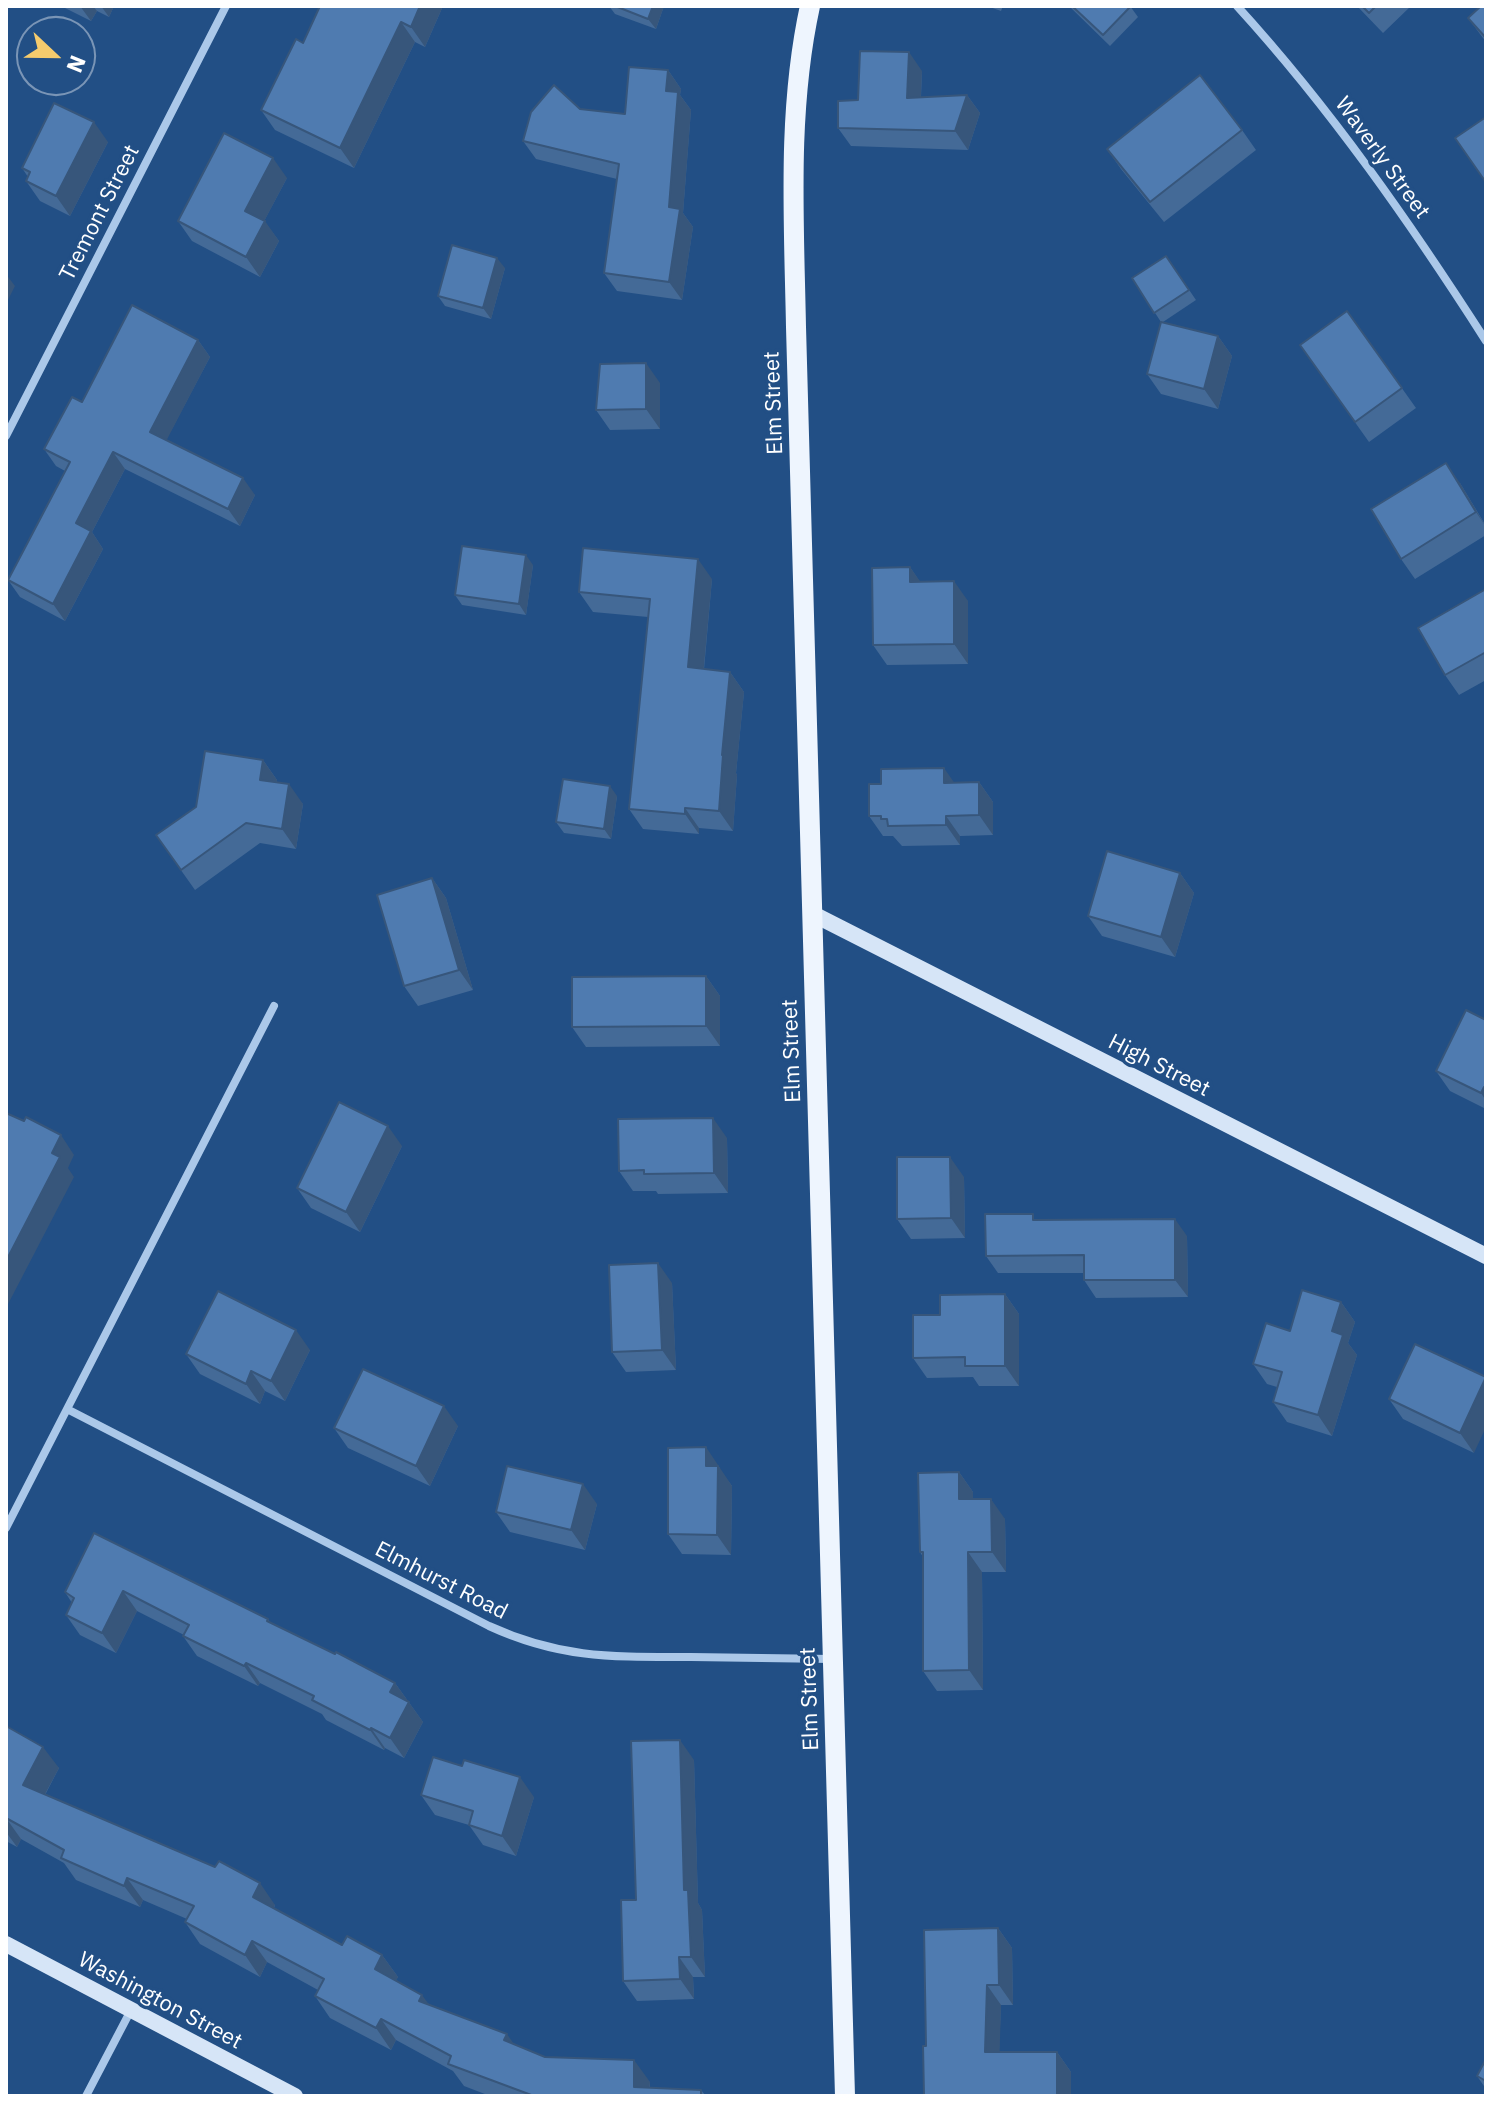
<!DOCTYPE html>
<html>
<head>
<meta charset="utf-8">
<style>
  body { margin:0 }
  #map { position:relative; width:1492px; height:2102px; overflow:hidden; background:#224f85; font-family:"IBM Plex Sans",sans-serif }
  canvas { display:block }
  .frame { position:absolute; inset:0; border:8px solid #fff; pointer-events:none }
  .north { position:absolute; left:16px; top:16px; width:80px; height:80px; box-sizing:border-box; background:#224f85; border:2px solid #7a95b6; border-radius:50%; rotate:112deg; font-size:22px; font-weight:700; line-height:32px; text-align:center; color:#fff }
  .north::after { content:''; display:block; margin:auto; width:28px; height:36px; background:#f5cb6d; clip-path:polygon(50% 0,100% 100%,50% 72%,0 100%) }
</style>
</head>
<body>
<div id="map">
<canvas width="1492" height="2102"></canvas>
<div class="frame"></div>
<div class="north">N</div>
</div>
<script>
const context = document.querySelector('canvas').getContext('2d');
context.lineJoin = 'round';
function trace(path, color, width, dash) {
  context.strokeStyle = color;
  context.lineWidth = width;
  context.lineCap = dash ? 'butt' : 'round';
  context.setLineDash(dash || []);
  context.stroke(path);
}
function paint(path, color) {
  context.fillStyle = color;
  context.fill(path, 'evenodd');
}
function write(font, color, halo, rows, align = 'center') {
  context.font = font + ' "IBM Plex Sans",sans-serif';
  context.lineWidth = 7;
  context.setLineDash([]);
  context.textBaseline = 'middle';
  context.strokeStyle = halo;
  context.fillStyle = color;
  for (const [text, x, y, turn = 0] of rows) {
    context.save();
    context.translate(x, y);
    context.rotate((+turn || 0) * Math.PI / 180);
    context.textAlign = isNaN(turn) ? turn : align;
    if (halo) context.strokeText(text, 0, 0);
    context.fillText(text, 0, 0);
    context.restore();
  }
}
const street = new Path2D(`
  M1237 6C1331 109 1411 224 1486 341
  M6 436 226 6
  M67 1409 274 1006
  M6 1528 67 1409 489 1626C561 1659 614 1657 691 1657 738 1658 785 1658 832 1659
  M86 2096 131 2010`);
const secondary = new Path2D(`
  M813 914 1486 1256
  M6 1944 295 2096`);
const primary = new Path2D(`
  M810 6C787 111 794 220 796 327L845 2096`);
const wall = new Path2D(`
  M61 6H114L109 17 97 11 91 21Z
  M320 6H443L425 47 415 42 354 168 275 130 261 110 303 43Z
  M609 6H664L656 29 615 14Z
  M987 6H1003L1001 11Z
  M1069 6H1130L1138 17 1110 46Z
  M1357 6H1411L1383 33Z
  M1486 6V42L1468 18Z
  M668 70 681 89 680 95 691 110 683 213 693 227 682 300 617 291 604 273 617 179 536 159 523 141 580 109 625 114Z
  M922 71 921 97 967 95 980 113 968 150 851 146 838 128 858 100Z
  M1242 130 1256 150 1164 222 1121 169 1107 149Z
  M108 142 70 216 40 201 26 181 28 177 22 168Z
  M287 178 264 221 279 241 260 277 192 241 178 221Z
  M1166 256 1196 300 1163 322 1218 336 1232 356 1218 409 1161 394 1147 374 1161 322 1132 278Z
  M505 268 491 319 445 306 438 296Z
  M1347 311 1416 408 1369 442 1300 345Z
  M198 340 210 357 166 440 255 495 240 526 125 469 92 532 103 549 65 621 20 597 8 580 65 471 56 466 44 449 82 402Z
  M660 383V429L610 430 596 410Z
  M1460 483 1486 526V535L1415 579 1401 559Z
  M533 565 526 615 462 605 455 595Z
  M910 567 920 582 968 601V664L887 665 873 645Z
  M712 579 704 669 730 672 744 692 736 773 737 775 733 831 699 828V834L643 829 629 809 648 617 593 612 579 592Z
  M1486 589V680L1459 695 1445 675Z
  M263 760 277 780V782L303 804 296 849 260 843 195 890 156 835Z
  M954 782H979L993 802V835L960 836V845L902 846 893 836H883L869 816Z
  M617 796 611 839 564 833 556 822Z
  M1180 873 1194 893 1175 957 1102 936 1088 916Z
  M432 878 446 898 473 990 418 1006 404 986Z
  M706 976 720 996V1046L586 1047 572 1027Z
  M1486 1020V1109L1450 1091 1436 1071Z
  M727 1138 728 1193 658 1194 656 1191H633L619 1171Z
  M402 1146 360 1232 311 1208 297 1188Z
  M964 1177 965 1238 911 1239 897 1219Z
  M1036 1220 1187 1236 1188 1297 1096 1298 1084 1280V1273H998L986 1256Z
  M672 1283 676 1370 626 1372 612 1352Z
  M1005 1294 1019 1314V1386H979L973 1377 927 1378 913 1358 940 1315Z
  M1341 1302 1355 1322 1348 1343 1357 1355 1332 1436 1287 1422 1273 1402 1277 1387 1267 1384 1253 1364 1290 1331Z
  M1415 1344 1474 1453 1403 1419 1389 1399Z
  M310 1350 285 1401 265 1391 260 1404 200 1374 186 1354Z
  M458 1426 430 1486 348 1448 334 1428Z
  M720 1467V1470L732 1486 731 1555 682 1554 668 1534Z
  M959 1472 973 1492V1499L1005 1519 1006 1572H982L983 1690 937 1691 923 1671V1557L920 1552Z
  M597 1504 585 1550 510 1532 496 1512Z
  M94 1533 268 1619 270 1622 395 1683 423 1722 404 1758 385 1748 384 1750 326 1720 322 1714 260 1683 258 1686 197 1656 183 1636 184 1635 137 1611 116 1653 80 1635 66 1615 72 1603 65 1592Z
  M6 1726 59 1768 45 1795 275 1905 274 1908 342 1945 382 1955 398 1977 396 1980 430 2005 514 2044 545 2057 650 2082V2088L701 2090 706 2096H490L464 2086 453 2071 396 2040 391 2050 330 2018 315 1996 318 1990 267 1962 260 1977 200 1944 185 1922 187 1919 143 1900 140 1907 76 1880 64 1863 21 1839 17 1847 6 1841Z
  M694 1760 698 1903 702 1910 705 1977H693L694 1999 637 2001 623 1981Z
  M421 1795 534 1797 516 1856 483 1845 469 1825 435 1815Z
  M998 1928 1012 1948 1013 2005H1001L999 2052H1057L1071 2072 926 2046Z
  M1486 2059V2089L1477 2076Z`);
const shadedWall = new Path2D(`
  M80 6H93L97 11 91 21Z
  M101 6H114L109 17Z
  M420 6H443L425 47 411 27Z
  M653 6H664L656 29 648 19Z
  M401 22 415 42 354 168 340 148Z
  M909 52 922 71 920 116 907 98Z
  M668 70 681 89 680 95 691 110 683 213 693 227 682 300 669 282 666 91Z
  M967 95 980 113 968 150 955 131Z
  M94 122 108 142 70 216 56 196Z
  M273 158 287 178 259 231 245 211Z
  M265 221 279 241 260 277 246 257Z
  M497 258 505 268 491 319 483 308Z
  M6 274 15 286 6 304Z
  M1218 336 1232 356 1218 409 1204 389Z
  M198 340 210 357 162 449 150 432Z
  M646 363 660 383V429L646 409Z
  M113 452 125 469 92 532 103 549 65 621 53 604 76 523Z
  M1446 463 1460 483 1486 527 1476 512Z
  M243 478 255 495 240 526 228 509Z
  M526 555 533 565 526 615 519 604Z
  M698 559 712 579 702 687 688 667Z
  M910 567 924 587 910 582Z
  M954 581 968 601V664L954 644Z
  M730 672 744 692 736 773 737 775 733 831 719 811 722 755Z
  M263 760 277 780 274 800 260 780Z
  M944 768 958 788 944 783Z
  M979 782 993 802V835L979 815Z
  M289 784 303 804 296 849 282 829Z
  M610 786 617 796 611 839 604 829Z
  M685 808 699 828V834L685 814Z
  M946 816 960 836V845L946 825Z
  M1180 873 1194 893 1175 957 1161 937Z
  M432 878 446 898 473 990 459 970Z
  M706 976 720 996V1046L706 1026Z
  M1484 1087 1486 1090V1101L1481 1093Z
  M713 1118 727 1138 728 1193 714 1173Z
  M388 1126 402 1146 360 1232 346 1212Z
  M61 1135 74 1155 68 1168 74 1177 6 1308V1261Z
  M950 1157 964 1177 965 1238 951 1218Z
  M1175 1219 1187 1236 1188 1297 1175 1280Z
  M658 1263 672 1283 676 1370 662 1350Z
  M1005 1294 1019 1314V1386L1005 1366Z
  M1341 1302 1355 1322 1348 1343 1357 1355 1332 1436 1318 1415 1332 1331Z
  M296 1330 310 1350 285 1401 271 1381Z
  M251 1371 265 1391 260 1404 246 1384Z
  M1486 1378V1427L1474 1453 1460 1433Z
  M444 1406 458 1426 430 1486 416 1466Z
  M706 1447 732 1486 731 1555 717 1535 706 1466Z
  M959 1472 973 1492V1519L959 1499Z
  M583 1484 597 1504 585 1550 571 1530Z
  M991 1499 1005 1519 1006 1572 992 1552Z
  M968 1552 982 1572 983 1690 969 1670Z
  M123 1591 137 1611 116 1653 102 1633Z
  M246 1663 260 1683 258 1686 244 1666Z
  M395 1683 423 1722 404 1758 390 1738V1692Z
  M371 1728 385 1748 384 1750 370 1730Z
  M680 1740 694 1760 698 1903 702 1910 705 1977 691 1957 684 1890Z
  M43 1747 59 1768 38 1807 23 1785Z
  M520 1777 534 1797 516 1856 502 1836Z
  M6 1818 21 1839 17 1847 6 1832Z
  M127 1878 143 1900 140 1907 124 1886Z
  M260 1883 275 1905 268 1919 253 1897Z
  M998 1928 1012 1948 1013 2005 999 1985Z
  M252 1941 267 1962 260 1977 245 1955Z
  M382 1955 398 1977 390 1991 375 1969Z
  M679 1957 693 1977 694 1999 680 1979Z
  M987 1985 1001 2005 999 2072 985 2052Z
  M422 1995 438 2017 419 2001Z
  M381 2019 396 2040 391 2050 376 2028Z
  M507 2034 522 2056 504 2040Z
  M1057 2052 1071 2072V2096H1057Z
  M634 2060 650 2082 649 2096 634 2087Z`);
const building = new Path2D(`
  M320 6H420L411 27 401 22 340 148 261 110 296 39 303 43Z
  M615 6H653L648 19Z
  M1072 6H1131L1103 35Z
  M1362 6H1376L1369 13Z
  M1481 6H1486V38L1468 18Z
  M860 51 909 52 907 98 967 95 955 131 838 128V101L858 100Z
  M629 67 668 70 666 91 678 92 669 207 680 209 669 282 604 273 619 164 523 141 531 112 554 85 580 109 625 114Z
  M1200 75 1242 130 1150 202 1107 149Z
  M54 103 94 122 56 196 26 181 30 172 22 168Z
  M1486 117V180L1485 181 1455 138Z
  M224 133 273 158 245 211 265 221 246 257 178 221Z
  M452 245 497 258 483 308 438 296Z
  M1166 256 1189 290 1154 313 1132 278Z
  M132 305 198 340 150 432 243 478 228 509 113 452 76 523 91 531 53 604 8 580 70 462 44 449 72 397 82 402Z
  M1347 311 1402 388 1355 422 1300 345Z
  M1161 322 1218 336 1204 389 1147 374Z
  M646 363V409L596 410 600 364Z
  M1446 463 1476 512 1401 559 1371 509Z
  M462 546 526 555 519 604 455 595Z
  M583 548 698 559 688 667 730 672 722 755H723L719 811 685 808V814L629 809 650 599 579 592Z
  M910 567V582L954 581V644L873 645 872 568Z
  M1486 589V652L1445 675 1418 628Z
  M205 751 263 760 260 780 289 784 282 829 246 823 181 870 156 835 196 807Z
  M944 768V783L979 782V815L946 816V825L888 826 887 819H881V816H869V784H881V769Z
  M563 779 610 786 604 829 556 822Z
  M1107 851 1180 873 1161 937 1088 916Z
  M432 878 459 970 404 986 377 895Z
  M706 976V1026L572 1027V977Z
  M1466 1010 1486 1020V1088L1484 1087 1481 1093 1436 1071Z
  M339 1102 388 1126 346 1212 297 1188Z
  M6 1113 24 1121 26 1117 61 1135 52 1153 60 1157 6 1261Z
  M713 1118 714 1173 644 1174V1170L619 1171 618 1119Z
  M897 1157H950L951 1218 897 1219Z
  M985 1214H1033V1220L1175 1219V1280H1084V1255L986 1256Z
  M658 1263 662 1350 612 1352 609 1265Z
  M1302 1290 1341 1302 1332 1331 1343 1335 1318 1415 1273 1402 1282 1372 1253 1364 1266 1323 1290 1331Z
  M218 1291 296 1330 271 1381 251 1371 246 1384 186 1354Z
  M1005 1294V1366H965V1357L913 1358V1315H940V1295Z
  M1415 1344 1486 1377 1460 1433 1389 1399Z
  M363 1369 444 1406 416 1466 334 1428Z
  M706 1447V1466H718L717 1535 668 1534V1448Z
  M507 1466 583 1484 571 1530 496 1512Z
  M959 1472V1499H991L992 1552H968L969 1670 923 1671V1552H920L918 1473Z
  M94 1533 268 1619 267 1621 335 1654 336 1652 395 1683 390 1692 409 1702 390 1738 371 1728 370 1730 312 1700 314 1696 246 1663 244 1666 183 1636 189 1625 123 1591 102 1633 66 1615 74 1598 65 1592Z
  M6 1726 43 1747 23 1785 215 1867 219 1861 260 1883 253 1897 342 1945 347 1936 382 1955 375 1969 422 1995 419 2001 507 2034 504 2040 545 2057 634 2060V2087L701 2090V2096H534L448 2064 451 2056 381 2019 376 2028 315 1996 324 1979 252 1941 245 1955 185 1922 194 1906 127 1878 124 1886 61 1858 64 1850 6 1818Z
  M680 1740 684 1890H688L691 1957H679L680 1979 623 1981 621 1900H636L631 1741Z
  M433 1757 462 1766 464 1760 520 1777 502 1836 469 1825 473 1811 421 1795Z
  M998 1928 999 1985H987L985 2052H1057V2096H924L923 2046H926L924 1930Z
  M1486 2059V2081L1477 2076Z`);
const streetNames = [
  ["Waverly Street",1382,158,54],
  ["Tremont Street",100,213,-63],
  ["Elm Street",774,403,-92],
  ["Elm Street",792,1051,-92],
  ["High Street",1159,1066,27],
  ["Elmhurst Road",441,1581,27],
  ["Elm Street",810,1699,-92],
  ["Washington Street",160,2001,28]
];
trace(street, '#abc8e9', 8);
trace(secondary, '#d6e5f7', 16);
trace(primary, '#eef5fe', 20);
paint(wall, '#446a97');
paint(shadedWall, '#37567b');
paint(building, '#4f7bb0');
trace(building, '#37567b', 2);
write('22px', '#fff', '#224f85', streetNames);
</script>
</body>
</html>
